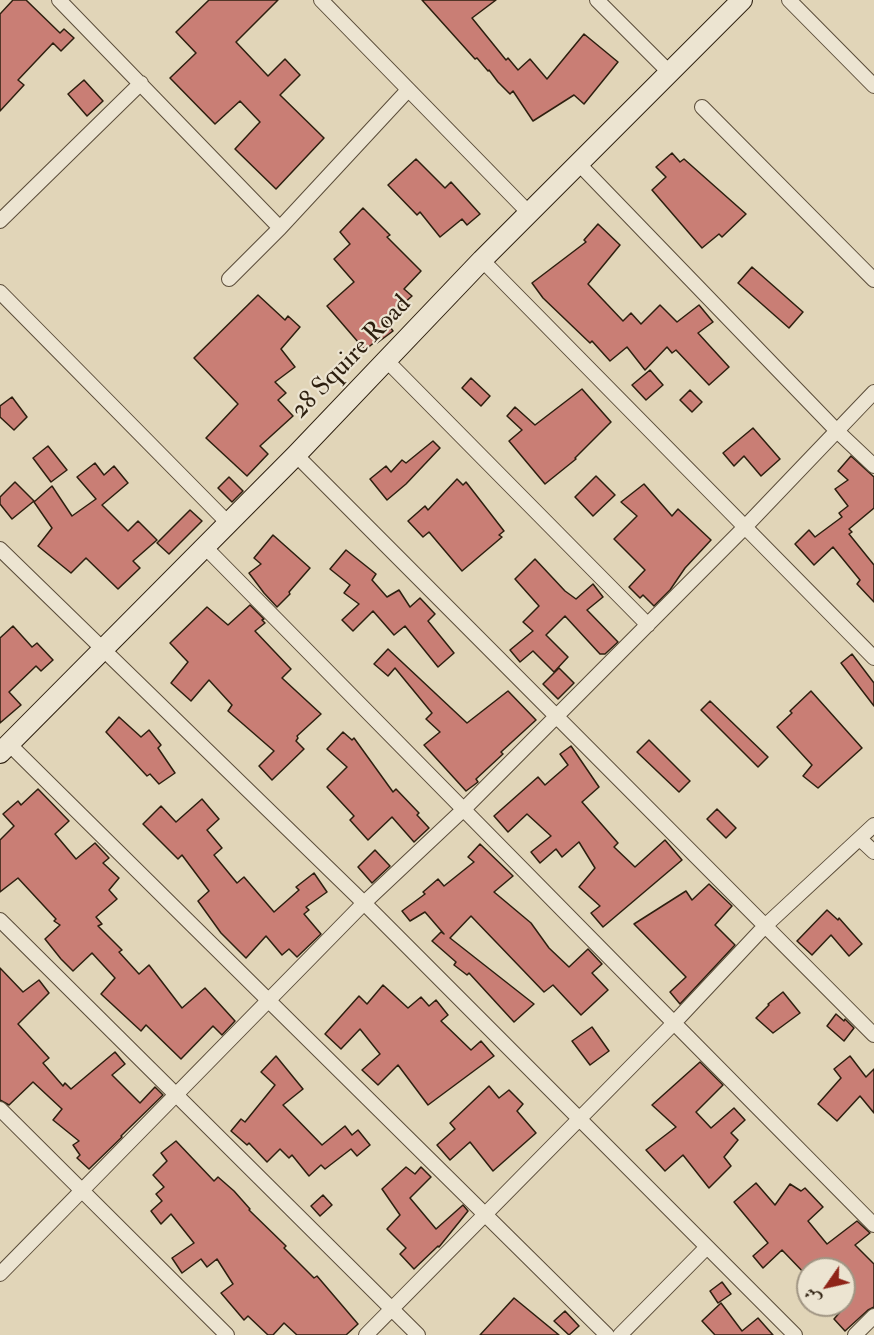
<!DOCTYPE html>
<meta charset="utf-8">
<style>
body{margin:0}
#map{position:relative;width:874px;height:1335px;overflow:hidden;background:#e1d5b8;font-family:"IM FELL Double Pica",Amiri,serif}
canvas{display:block}
.north{position:absolute;left:796px;top:1257px;width:60px;height:60px;box-sizing:border-box;background:#ece4d1;border:2px solid #a09583;border-radius:50%;rotate:236deg;font-size:16px;font-weight:700;line-height:24px;text-align:center;color:#2d1f0f}
.north::after{content:'';display:block;margin:auto;width:21px;height:27px;background:#8f2418;clip-path:polygon(50% 0,100% 100%,50% 72%,0 100%)}
</style>
<div id="map">
<canvas width="874" height="1335"></canvas>
<div class="north">ش</div>
</div>
<script>
const g = document.querySelector('canvas').getContext('2d');
g.lineJoin = 'round';
function paint(path, color) {
  g.fillStyle = color;
  g.fill(path, 'evenodd');
}
function trace(path, color, width, dash) {
  g.strokeStyle = color;
  g.lineWidth = width;
  g.lineCap = dash ? 'butt' : 'round';
  g.setLineDash(dash || []);
  g.stroke(path);
}
function drawText(font, color, halo, rows, align = 'center') {
  g.font = font + ' "IM FELL Double Pica",serif';
  g.lineWidth = 4.5;
  g.setLineDash([]);
  g.textBaseline = 'middle';
  g.strokeStyle = halo;
  g.fillStyle = color;
  for (const [text, x, y, turn = 0] of rows) {
    g.save();
    g.translate(x, y);
    g.rotate((+turn || 0) * Math.PI / 180);
    g.textAlign = isNaN(turn) ? turn : align;
    if (halo) g.strokeText(text, 0, 0);
    g.fillText(text, 0, 0);
    g.restore();
  }
}
const building = new Path2D(`
 M13 0H26L60 33 64 29 74 38 61 51 53 43 18 80 24 85 0 111V14Z
 M209 0H278L236 42 268 76 285 59 300 75 280 95 324 138 276 189 235 149 260 122 240 101 215 124 170 78 196 53 176 32Z
 M422 0H496L472 18 506 60 508 58 518 70 530 59 547 79 584 34 618 62 584 104 574 95 533 121 513 91 510 94 498 82 489 70 488 71 477 58 475 59Z
 M84 80 103 101 87 116 68 94Z
 M672 153 680 162 684 159 746 214 722 237 719 234 702 248 652 190 666 177 656 167Z
 M416 159 445 188 451 182 480 214 467 225 462 219 440 237 420 212 417 215 388 185Z
 M363 208 390 235 387 237 421 271 404 289 412 296 385 320 393 331 377 343 376 341 365 350 327 306 354 282 334 259 350 244 340 232Z
 M598 224 620 245 588 284 623 321 631 313 641 324 660 305 677 322 699 305 713 322 698 333 729 367 709 385 676 350 672 353 667 347 645 370 627 347 610 361 592 341 590 343 543 298 532 283 586 242 584 240Z
 M752 267 803 312 789 328 738 283Z
 M258 295 285 320 288 316 300 327 281 349 295 367 275 382 286 393 278 400 293 416 260 446 268 454 247 476 206 438 238 404 194 358Z
 M650 370 663 385 646 400 632 385Z
 M471 378 490 396 481 406 462 388Z
 M582 389 611 422 575 458 576 459 545 484 509 441 522 430 507 416 515 407 535 425Z
 M690 390 702 402 692 412 680 400Z
 M12 397 27 417 14 430 0 417V406Z
 M753 428 780 459 761 476 744 456 734 466 723 453Z
 M433 441 440 448 406 484 387 500 370 479 386 466 391 472 402 460 406 463Z
 M48 446 67 470 51 482 33 458Z
 M851 456 874 477V508L849 529 852 532 849 534 874 565V602L857 584 860 580 833 547 814 565 795 544 809 530 815 537 842 517 839 513 848 506 835 489 848 480 838 471Z
 M95 463 104 475 114 466 128 483 102 505 128 531 138 521 157 540 133 561 140 568 118 589 86 558 71 573 38 546 52 528 34 502 52 486 72 516 96 499 77 477Z
 M596 476 615 495 593 516 575 497Z
 M229 477 243 491 232 502 218 488Z
 M457 479 463 485 466 482 504 531 499 535 502 537 462 571 429 532 423 537 408 521 425 506 428 510Z
 M15 482 34 501 12 519 0 504V497Z
 M644 484 672 516 678 509 711 540 685 568 670 590 654 606 643 595 640 598 629 587 645 570 614 539 637 516 621 502Z
 M190 510 202 521 169 554 157 543Z
 M273 535 310 568 289 592 290 594 277 607 264 593 249 573 261 564 254 558Z
 M346 550 376 574 372 580 387 597 399 590 410 607 420 598 435 614 428 621 454 653 438 667 405 626 394 635 373 611 353 631 342 620 359 604 344 593 350 585 330 569Z
 M535 559 565 591 576 599 593 584 603 597 587 610 618 642 605 654H600L565 616 546 635 568 657 554 672 533 651 520 662 510 650 533 631 523 622 539 606 515 579Z
 M250 605 264 619 262 620 265 623 255 631 291 669 282 678 321 714 297 736 298 738 296 741 304 749 272 780 259 766 274 751 228 711 232 705 209 680 191 701 171 683 188 662 170 643 207 607 228 625Z
 M13 626 32 647 37 643 53 660 41 671 36 666 9 692 21 705 0 723V638Z
 M388 649 467 723 508 691 536 720 501 752 503 754 476 779 478 782 466 791 424 745 440 732 426 719 432 713 395 668 388 676 374 664Z
 M852 654 874 683V706L841 663Z
 M559 668 574 683 558 699 543 684Z
 M811 691 862 748 818 788 803 776 812 765 777 727 792 713 790 711Z
 M710 701 768 757 758 767 701 710Z
 M119 717 141 737 149 730 161 745 158 748 175 773 159 784 150 774 147 776 106 732Z
 M343 732 352 740 354 738 393 792 396 789 419 813 417 815 429 828 414 842 392 817 368 840 350 820 354 816 327 787 347 767 327 749Z
 M649 740 690 781 679 792 637 752Z
 M571 746 599 787 582 802 618 843 614 847 635 867 665 840 682 860 603 927 591 913 600 906 579 887 595 868 579 842 562 857 556 849 540 863 531 852 551 836 527 814 508 832 494 816 538 777 545 785 568 765 560 754Z
 M38 789 69 821 55 834 76 859 95 843 109 858 103 863 119 878 109 890 117 899 96 917 102 924 98 926 122 950 119 952 139 974 149 965 182 1008 205 988 235 1021 222 1035 213 1026 181 1059 146 1025 141 1031 101 994 115 978 92 953 73 971 61 959 45 939 60 925 54 921 56 919 18 878 0 892V840L14 826 3 814 18 801 21 805Z
 M202 799 219 819 207 830 222 848 214 855 237 883 244 877 274 912 299 890 296 887 314 873 327 892 306 907 309 910 304 914 321 934 297 957 289 949 282 955 266 936 246 958 221 933 198 901 209 891 182 855 178 859 143 824 161 806 176 822Z
 M717 809 736 828 726 838 707 819Z
 M480 844 513 876 494 892 531 923 549 948 569 967 588 949 602 964 592 973 608 990 581 1015 553 985 544 992 471 916 450 938 534 1004 514 1022 469 973 467 975 454 965 456 962 432 941 441 932 444 934 425 912 410 921 402 911 425 894 423 892 438 879 444 886 474 862 468 857Z
 M375 850 390 866 372 883 358 867Z
 M709 884 732 906 715 925 735 945 680 1004 670 992 686 977 634 924 686 891 692 900Z
 M827 910 838 920 839 918 862 944 849 956 831 935 812 955 797 941Z
 M0 968 23 992 39 980 49 993 18 1024 49 1058 43 1063 63 1086 65 1083 71 1089 115 1052 125 1064 112 1075 140 1103 155 1087 163 1095 121 1136 122 1137 89 1169 77 1158 80 1155 73 1145 79 1141 53 1120 62 1109 33 1082 9 1105 0 1100Z
 M383 985 408 1008 421 997 429 1006 436 1000 448 1015 441 1021 471 1050 481 1041 494 1056 428 1105 398 1065 378 1085 362 1070 380 1054 360 1029 341 1049 325 1034 359 996 367 1004Z
 M783 992 800 1013 773 1033 756 1018 769 1005 768 1004Z
 M836 1014 844 1021 845 1019 854 1028 844 1041 827 1026Z
 M592 1027 609 1051 590 1065 572 1041Z
 M276 1056 303 1089 283 1105 322 1145 345 1126 352 1135 358 1130 370 1145 357 1156 351 1149 325 1169 321 1165 309 1176 292 1155 289 1158 280 1149 267 1162 249 1143 247 1145 231 1131 241 1119 245 1122 275 1085 261 1072Z
 M850 1056 866 1077 874 1069V1113L860 1096 837 1121 818 1104 841 1078 834 1069Z
 M700 1062 723 1085 696 1112 711 1128 734 1108 745 1120 731 1133 738 1140 724 1157 731 1166 709 1188 683 1155 665 1171 646 1150 676 1127 652 1105Z
 M489 1086 499 1098 509 1090 523 1104 517 1111 536 1133 493 1171 470 1142 450 1160 437 1145 455 1129 450 1123Z
 M176 1141 214 1181 218 1177 234 1191 250 1209 249 1210 286 1246 284 1248 314 1278 317 1276 358 1324 346 1335H297L284 1323 273 1335H268L248 1316 244 1320 221 1293 233 1284 217 1259 207 1267 201 1259 182 1273 172 1258 194 1243 171 1214 161 1224 151 1211 162 1201 156 1194 164 1187 153 1175 167 1161 161 1153Z
 M406 1167 415 1174 421 1167 431 1177 410 1198 436 1229 463 1205 468 1211 439 1247 438 1246 414 1269 400 1254 406 1248 387 1229 400 1215 382 1189Z
 M756 1183 775 1205 790 1184 801 1191 805 1188 823 1207 808 1221 827 1244 857 1221 870 1233 855 1245 874 1264V1307L868 1310 845 1331 834 1319 841 1311 836 1305H844V1269H808V1277L782 1250 763 1268 753 1256 768 1243 734 1202Z
 M323 1195 332 1205 320 1216 311 1206Z
 M722 1282 731 1294 718 1303 710 1291Z
 M514 1298 559 1335H480Z
 M721 1303 742 1331 758 1318 773 1335H715L702 1321Z
 M565 1311 579 1326 569 1335 554 1321Z`);
paint(building, '#c97e75');
trace(building, '#2d1f0f', 1.5);
const street = new Path2D(`
 M59 0 280 228
 M321 0 529 213
 M597 0 669 72
 M789 0 874 86
 M702 107 874 280
 M579 164 836 430 874 466
 M0 221 141 83
 M482 260 874 658
 M229 279 280 228 408 90
 M0 292 229 524
 M387 361 648 625
 M296 455 874 1035
 M205 547C429 773 650 1000 874 1225
 M0 549 364 903 795 1335
 M9 744 607 1335
 M860 839 874 852
 M0 920 418 1335
 M0 1109 227 1335
 M0 1274 364 903 464 809 744 528 874 392
 M366 1335 673 1024 765 926 874 825
 M620 1335 706 1248
 M855 1335 874 1316`);
const secondary = new Path2D(`
 M0 753 296 455 482 260 742 0`);
trace(street, '#5a4c39', 16);
trace(secondary, '#2d1f0f', 22);
trace(street, '#ece4d1', 14);
trace(secondary, '#ece4d1', 20);
drawText('26px', '#2d1f0f', '#ece4d1', [
 ["28 Squire Road",352,358,-46]
]);
</script>
